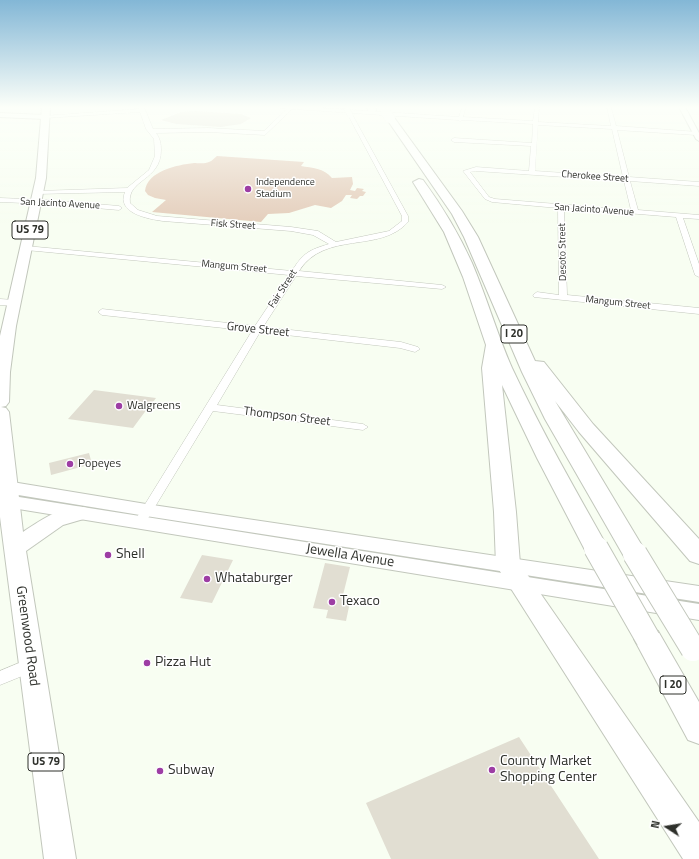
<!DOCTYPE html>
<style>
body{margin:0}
#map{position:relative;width:699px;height:859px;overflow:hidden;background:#f8fef2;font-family:"Titillium Web",sans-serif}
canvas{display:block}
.north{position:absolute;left:647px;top:807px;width:40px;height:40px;-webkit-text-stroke:3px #fff;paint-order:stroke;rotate:282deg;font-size:11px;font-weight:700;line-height:16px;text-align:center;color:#2e302b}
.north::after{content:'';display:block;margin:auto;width:14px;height:18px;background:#2e302b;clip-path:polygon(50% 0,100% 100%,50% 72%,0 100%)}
</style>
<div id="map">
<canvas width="699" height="859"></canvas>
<div class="north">N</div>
</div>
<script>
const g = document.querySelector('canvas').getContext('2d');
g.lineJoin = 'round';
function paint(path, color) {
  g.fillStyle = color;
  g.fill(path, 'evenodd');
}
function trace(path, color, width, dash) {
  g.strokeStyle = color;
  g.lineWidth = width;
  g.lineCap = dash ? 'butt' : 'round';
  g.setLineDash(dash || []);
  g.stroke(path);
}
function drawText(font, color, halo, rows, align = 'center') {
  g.font = font + ' "Titillium Web",sans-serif';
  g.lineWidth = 3;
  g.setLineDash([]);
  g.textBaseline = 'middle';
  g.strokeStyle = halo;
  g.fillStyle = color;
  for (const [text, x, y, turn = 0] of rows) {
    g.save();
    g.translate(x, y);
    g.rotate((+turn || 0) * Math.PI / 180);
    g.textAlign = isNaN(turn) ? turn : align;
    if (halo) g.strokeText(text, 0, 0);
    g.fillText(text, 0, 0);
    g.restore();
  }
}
paint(new Path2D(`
 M217 156 304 162 301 166C312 168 324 168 332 178L352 177 353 184 350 190 355 191 357 188 364 189 362 191 366 192 363 196H360L357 199 350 198 352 195H346L342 201 331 208 315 205 289 213 268 214 261 222 152 212 166 200 155 198 148 195 145 191C147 171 177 165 194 163 198 163 205 164 209 162 212 161 214 158 217 156Z`), '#e3ccb9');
paint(new Path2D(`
 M196 111 241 114 251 118 241 124 221 127 176 124 161 120 181 112Z
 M94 390 156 398 153 402 161 403 155 410 147 409 133 428 68 419Z
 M89 453 92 464 51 475 49 463Z
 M202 555 233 560 212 603 180 598Z
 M325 563 350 567 343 595 351 597 346 621 326 618 328 610 313 608Z
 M519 737 599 859H391L366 803Z`), '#e1ded2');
const minor = new Path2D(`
 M139 107H144L153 129 208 128 264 131 287 109 277 107H308L459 117 462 107H466L463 117 533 121 535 107H539L538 122 611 126 607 107H611L616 126 698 132V134L696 135 617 130 629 177 699 182V186L630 181 638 210 699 215V219L683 218 699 264V277L695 275 676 217 564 208 567 295 699 308V314L534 297 533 295 537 292 559 295 558 208 492 202 485 199 463 171 476 167 529 171 531 146 454 142 451 140 454 138 532 143 533 124 463 120 460 121 458 120 292 109 265 135 208 132 156 133C160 138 161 144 161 150 161 181 127 179 130 203L138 210 157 216 291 227 318 231 336 242 389 231 402 221V216L348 115 352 114 408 216V222C380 254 325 230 299 271L442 285 446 287 442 289 296 276 263 327 401 342 418 347 420 349 415 352 400 348 260 332 217 405 363 424 368 427 363 430 213 411 147 520 143 521 139 520 137 517 139 514 252 331 102 315 98 312 102 309 255 326 289 275 26 250 22 248 26 246 292 271C303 253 309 250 329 244L313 235 291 231 163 221C148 219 116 213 125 192L36 194V192L38 191 127 188 149 170 155 156 154 139 146 129 140 112 45 118 43 116 139 109ZM538 125 612 129 623 177 535 171ZM476 171 624 181 631 210 495 199 489 197 470 172Z
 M0 198 49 200 119 206 122 208 119 210 49 204 0 202Z
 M0 299 14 300 18 303 14 306 0 305Z
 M31 658 37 660 39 665 37 670 0 685V671Z`);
const tertiary = new Path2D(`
 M679 107H685L699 133V141L696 139Z
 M0 113 45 115 48 117 45 119 0 117Z`);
const secondary = new Path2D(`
 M0 480 146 504 699 586V602L146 516 0 492Z
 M0 494 699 604V620L0 506Z`);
const primary = new Path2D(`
 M42 107H50L46 178 16 326 10 372 9 402 6 406 1 407 6 408 9 412 23 532C40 521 66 502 87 508L90 513 87 518 63 525 26 551 76 859H44L0 517V336L36 178Z`);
const motorway = new Path2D(`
 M366 107H375L376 110 375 112H369Z
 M390 115 393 116 462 211 478 237 535 361 544 362 593 424 699 539V564L690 561 579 432 555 401 647 554 644 560 635 563 626 560 545 419 522 372 464 237 452 214 386 118Z
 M419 179 423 180C442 206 459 234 472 263 487 298 497 334 512 368 541 430 575 489 608 548L605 554 596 557 587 554 537 458 502 385 516 512 520 564 699 822V859H683L496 565 494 512 482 368 486 345 463 277 444 232 413 182Z
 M648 628 658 631 699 702V744L688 740 634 639 638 631Z`);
trace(minor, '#c2c7bc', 1);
trace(tertiary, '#c2c7bc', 2);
trace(secondary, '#c2c7bc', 2);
trace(primary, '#c2c7bc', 2);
trace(motorway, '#c2c7bc', 2);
paint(minor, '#fff');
paint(tertiary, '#fff');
paint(secondary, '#fff');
paint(primary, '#fff');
paint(motorway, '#fff');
const minorBridge = new Path2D(`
 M347 109 350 115`);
const motorwayBridgeFar1 = new Path2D(`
 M386 113 390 118`);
const motorwayBridge = new Path2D(`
 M596 548 648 639
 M635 554 693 649`);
trace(minorBridge, '#c2c7bc', 6, []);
trace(motorwayBridgeFar1, '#c2c7bc', 10, []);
trace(motorwayBridge, '#c2c7bc', 26, []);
trace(minorBridge, '#fff', 5.5);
trace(motorwayBridgeFar1, '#fff', 10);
trace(motorwayBridge, '#fff', 24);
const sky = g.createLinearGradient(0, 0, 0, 228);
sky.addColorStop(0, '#83b7d6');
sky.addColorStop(0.47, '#fcfff9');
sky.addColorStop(1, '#fcfff900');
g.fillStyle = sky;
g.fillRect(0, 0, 699, 228);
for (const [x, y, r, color] of [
 [248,189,4,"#9d3da4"],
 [119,406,4,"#9d3da4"],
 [70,464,4,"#9d3da4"],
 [108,555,4,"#9d3da4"],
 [207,579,4,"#9d3da4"],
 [332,602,4,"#9d3da4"],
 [147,663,4,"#9d3da4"],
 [492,770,4,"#9d3da4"],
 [160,771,4,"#9d3da4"]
]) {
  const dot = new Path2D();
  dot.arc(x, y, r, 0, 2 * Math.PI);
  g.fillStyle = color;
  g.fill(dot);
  trace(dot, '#fff', 1.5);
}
drawText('10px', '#2e302b', '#fff', [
 ["Cherokee Street",595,177,4],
 ["San Jacinto Avenue",60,204,3],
 ["San Jacinto Avenue",594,210,4],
 ["Fisk Street",233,225,4],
 ["Desoto Street",563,252,-91],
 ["Mangum Street",234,267,5],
 ["Fair Street",283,289,-57],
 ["Mangum Street",618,303,6]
]);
drawText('10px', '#2e302b', '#fff', [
 ["Independence",256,183],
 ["Stadium",256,195]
], 'left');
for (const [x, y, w] of [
 [30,230,36],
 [514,334,26],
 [673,685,26],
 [46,762,36]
]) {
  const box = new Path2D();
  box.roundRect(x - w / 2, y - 9, w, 18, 3);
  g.fillStyle = '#fff';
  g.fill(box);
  trace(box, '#2e302b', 1);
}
drawText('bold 11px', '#2e302b', null, [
 ["US 79",30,230],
 ["I 20",514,334],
 ["I 20",673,685],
 ["US 79",46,762]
]);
drawText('12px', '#2e302b', '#fff', [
 ["Grove Street",258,330,6],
 ["Thompson Street",287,417,7]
]);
drawText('12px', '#2e302b', '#fff', [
 ["Walgreens",127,406],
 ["Popeyes",78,464]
], 'left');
drawText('14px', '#2e302b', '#fff', [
 ["Shell",116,555],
 ["Whataburger",215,579],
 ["Texaco",340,602],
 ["Pizza Hut",155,663],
 ["Country Market",500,762],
 ["Shopping Center",500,778],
 ["Subway",168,771]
], 'left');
drawText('14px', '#2e302b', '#fff', [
 ["Jewella Avenue",350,556,9],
 ["Greenwood Road",27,636,82]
]);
</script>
